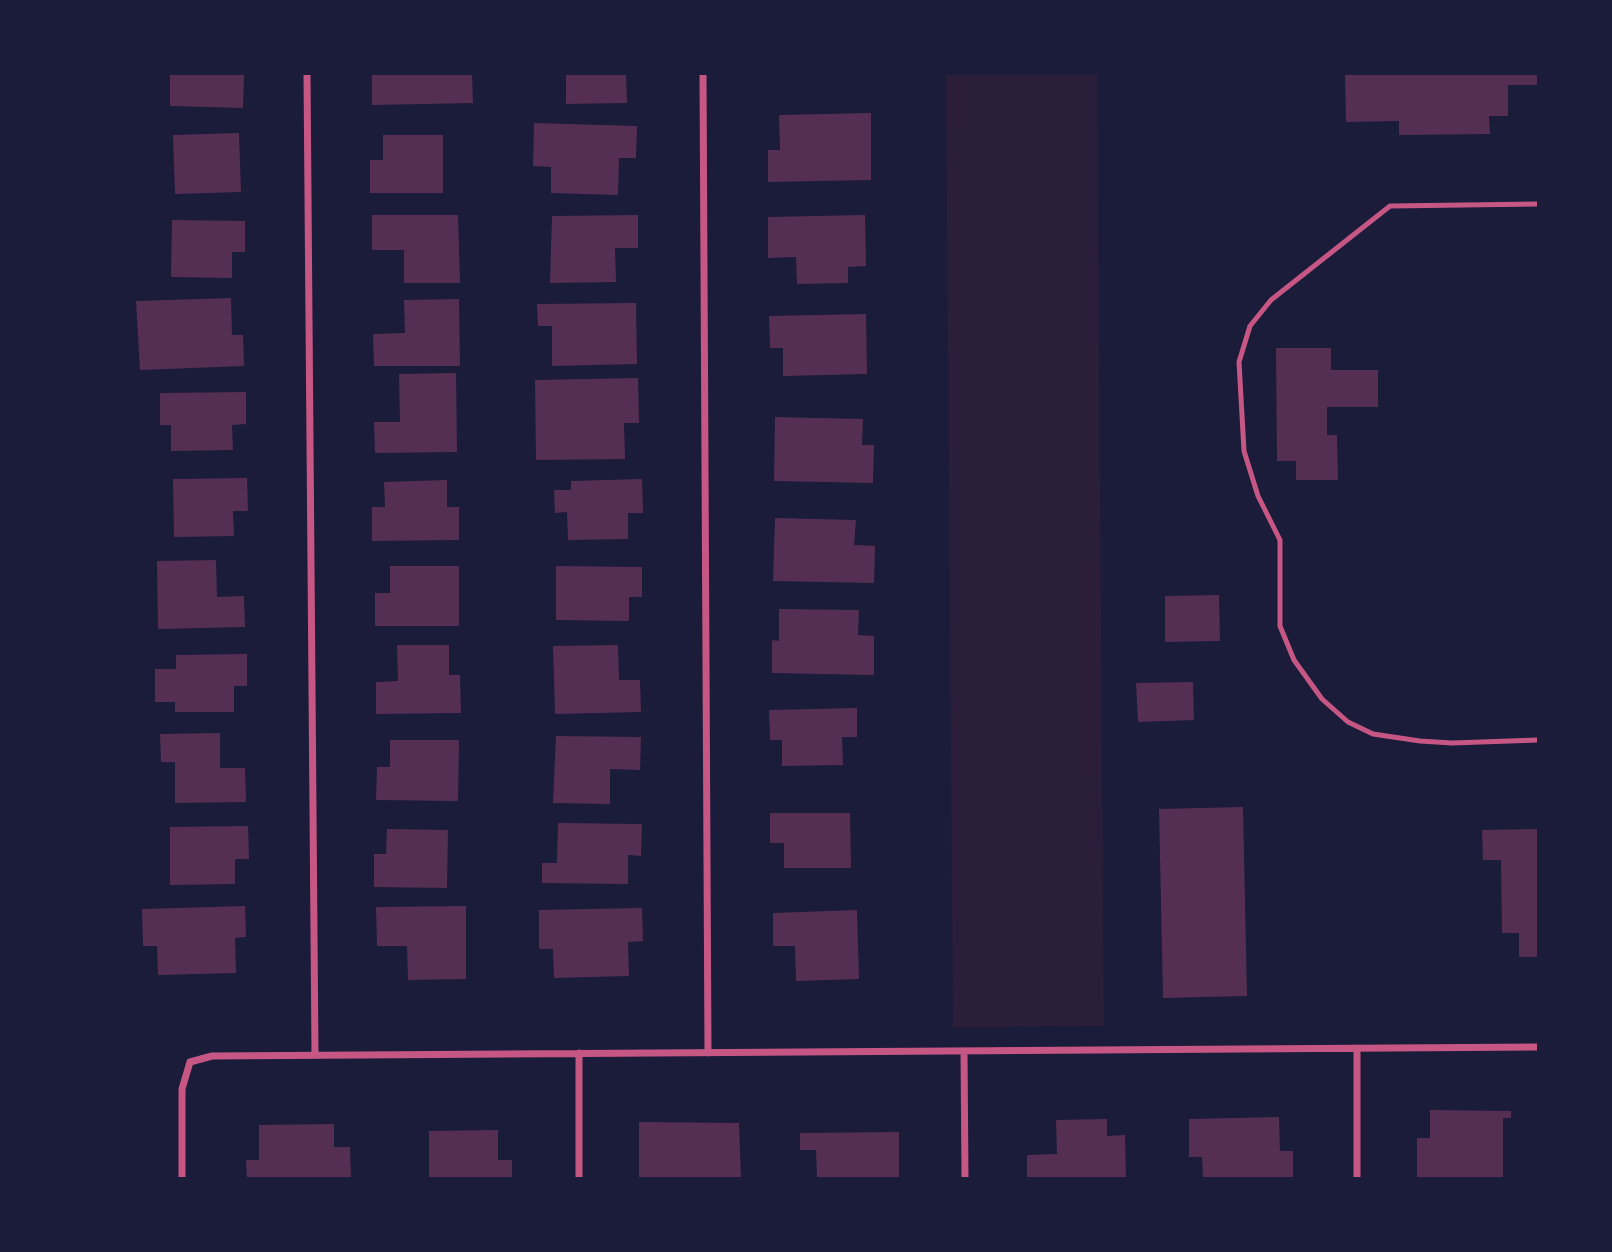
<!DOCTYPE html>
<style>
body{margin:0}
#map{position:relative;width:1612px;height:1252px;overflow:hidden;background:#1b1b3a;font-family:Rubik,sans-serif}
canvas{display:block}
.frame{position:absolute;inset:0;border:75px solid #1b1b3a;pointer-events:none}
</style>
<div id="map">
<canvas width="1612" height="1252"></canvas>
<div class="frame"></div>
</div>
<script>
const g = document.querySelector('canvas').getContext('2d');
g.lineJoin = 'round';
function paint(path, color) {
  g.fillStyle = color;
  g.fill(path, 'evenodd');
}
function trace(path, color, width, dash) {
  g.strokeStyle = color;
  g.lineWidth = width;
  g.lineCap = dash ? 'butt' : 'round';
  g.setLineDash(dash || []);
  g.stroke(path);
}
paint(new Path2D(`
 M946 74H1097L1104 1026 953 1027Z`), '#2a1e3b');
paint(new Path2D(`
 M170 74H244L243 108 170 106Z
 M372 74H472L473 103 372 105Z
 M566 74H626L627 103 566 104Z
 M1345 74H1538V85H1508V116H1489L1490 134 1399 135V121L1346 122Z
 M871 113V180L768 182V150H780L779 115Z
 M534 123 637 126 636 158H619L618 195 551 193V167L533 166Z
 M239 133 241 192 175 194 173 135Z
 M383 135H443V193H370V160H383Z
 M372 215H458L460 283H404V250H372Z
 M638 215V248H615L616 282 550 283 552 216Z
 M865 215 866 266 848 267V283L797 284 796 257 768 258V217Z
 M172 220 245 221V252H232V278L171 277Z
 M231 298 232 335H243L244 366 140 370 136 301Z
 M459 299 460 366H374L373 334 405 333 404 300Z
 M636 303 637 364 552 366V326H538L537 304Z
 M866 314 867 374 783 376V348H770L769 316Z
 M1276 348H1331V370H1378V407H1327V435H1337L1338 480H1296V461H1277Z
 M456 373 457 452 375 453 374 422H400L399 374Z
 M638 378 639 423H624L625 459 536 460 535 380Z
 M246 392V424L232 425 233 450 171 451V425H160V393Z
 M775 417 863 419 862 445H874L873 483 774 481Z
 M247 478 248 511H233L234 536 174 537 173 479Z
 M642 479 643 513H628V539L568 540 567 512 555 513 554 490H571V481Z
 M447 480V507H459V540L372 541V507H385L384 482Z
 M775 518 856 520 854 545 875 546 874 583 773 581Z
 M216 560 217 597 244 596 245 627 158 629 157 561Z
 M390 566H459V626H375V593H390Z
 M556 566 642 567V597H629V621L556 620Z
 M1219 595 1220 641 1165 642V596Z
 M779 609 859 610 858 635 874 636V675L772 673V640L779 641Z
 M397 645H449V675H460L461 713 376 714V682L398 681Z
 M618 645 619 680H640L641 712 555 714 553 646Z
 M247 654V686H234V712H175V702H155V669H176V655Z
 M1193 682 1194 720 1138 722 1136 683Z
 M857 708V737H842L843 765 782 766V740H770L769 710Z
 M220 733V768H245L246 802 175 803V762H161L160 734Z
 M556 736 641 737 640 770 610 769V804L553 803Z
 M390 740H459L458 801 376 800 377 767H390Z
 M1243 807 1247 996 1163 998 1159 809Z
 M770 813H850L851 868H784V843H770Z
 M558 823 642 824 641 856 628 855V884L542 883V863H557Z
 M248 826 249 859H235V884L170 885V827Z
 M387 829 448 830 447 888 374 887V854H386Z
 M1538 829V957H1519V933H1502L1501 860H1483L1482 830Z
 M245 906 246 937 235 938 236 973 158 975 157 946H143L142 909Z
 M466 906V979L408 980 407 946H377L376 907Z
 M642 908 643 941 628 942 629 976 554 978 553 949H539V910Z
 M857 910 859 979 796 981 795 946H773V913Z
 M1430 1110 1511 1111V1118H1503V1178H1417V1138H1430Z
 M1279 1117 1280 1151H1293V1178H1203L1202 1157H1189V1119Z
 M1107 1119V1136L1125 1135 1126 1178H1027V1155L1057 1154 1056 1120Z
 M639 1122 739 1123 741 1178H639Z
 M334 1124V1147H350L351 1178H247L246 1160H259V1125Z
 M498 1130V1160H512V1178H429V1131Z
 M899 1132V1178H817L816 1150H800V1133Z`), '#542f53');
trace(new Path2D(`
 M1538 204 1390 206 1271 300 1250 326 1239 362 1244 451 1258 496 1280 540V626L1294 660 1322 699 1348 722 1373 734 1420 741 1452 743 1538 740`), '#c65784', 5);
trace(new Path2D(`
 M307 74 315 1055
 M703 74 708 1053
 M1357 1048V1178
 M964 1051 965 1178
 M579 1053V1178
 M182 1178V1089L190 1062 212 1056 1538 1047`), '#c65784', 7);
</script>
